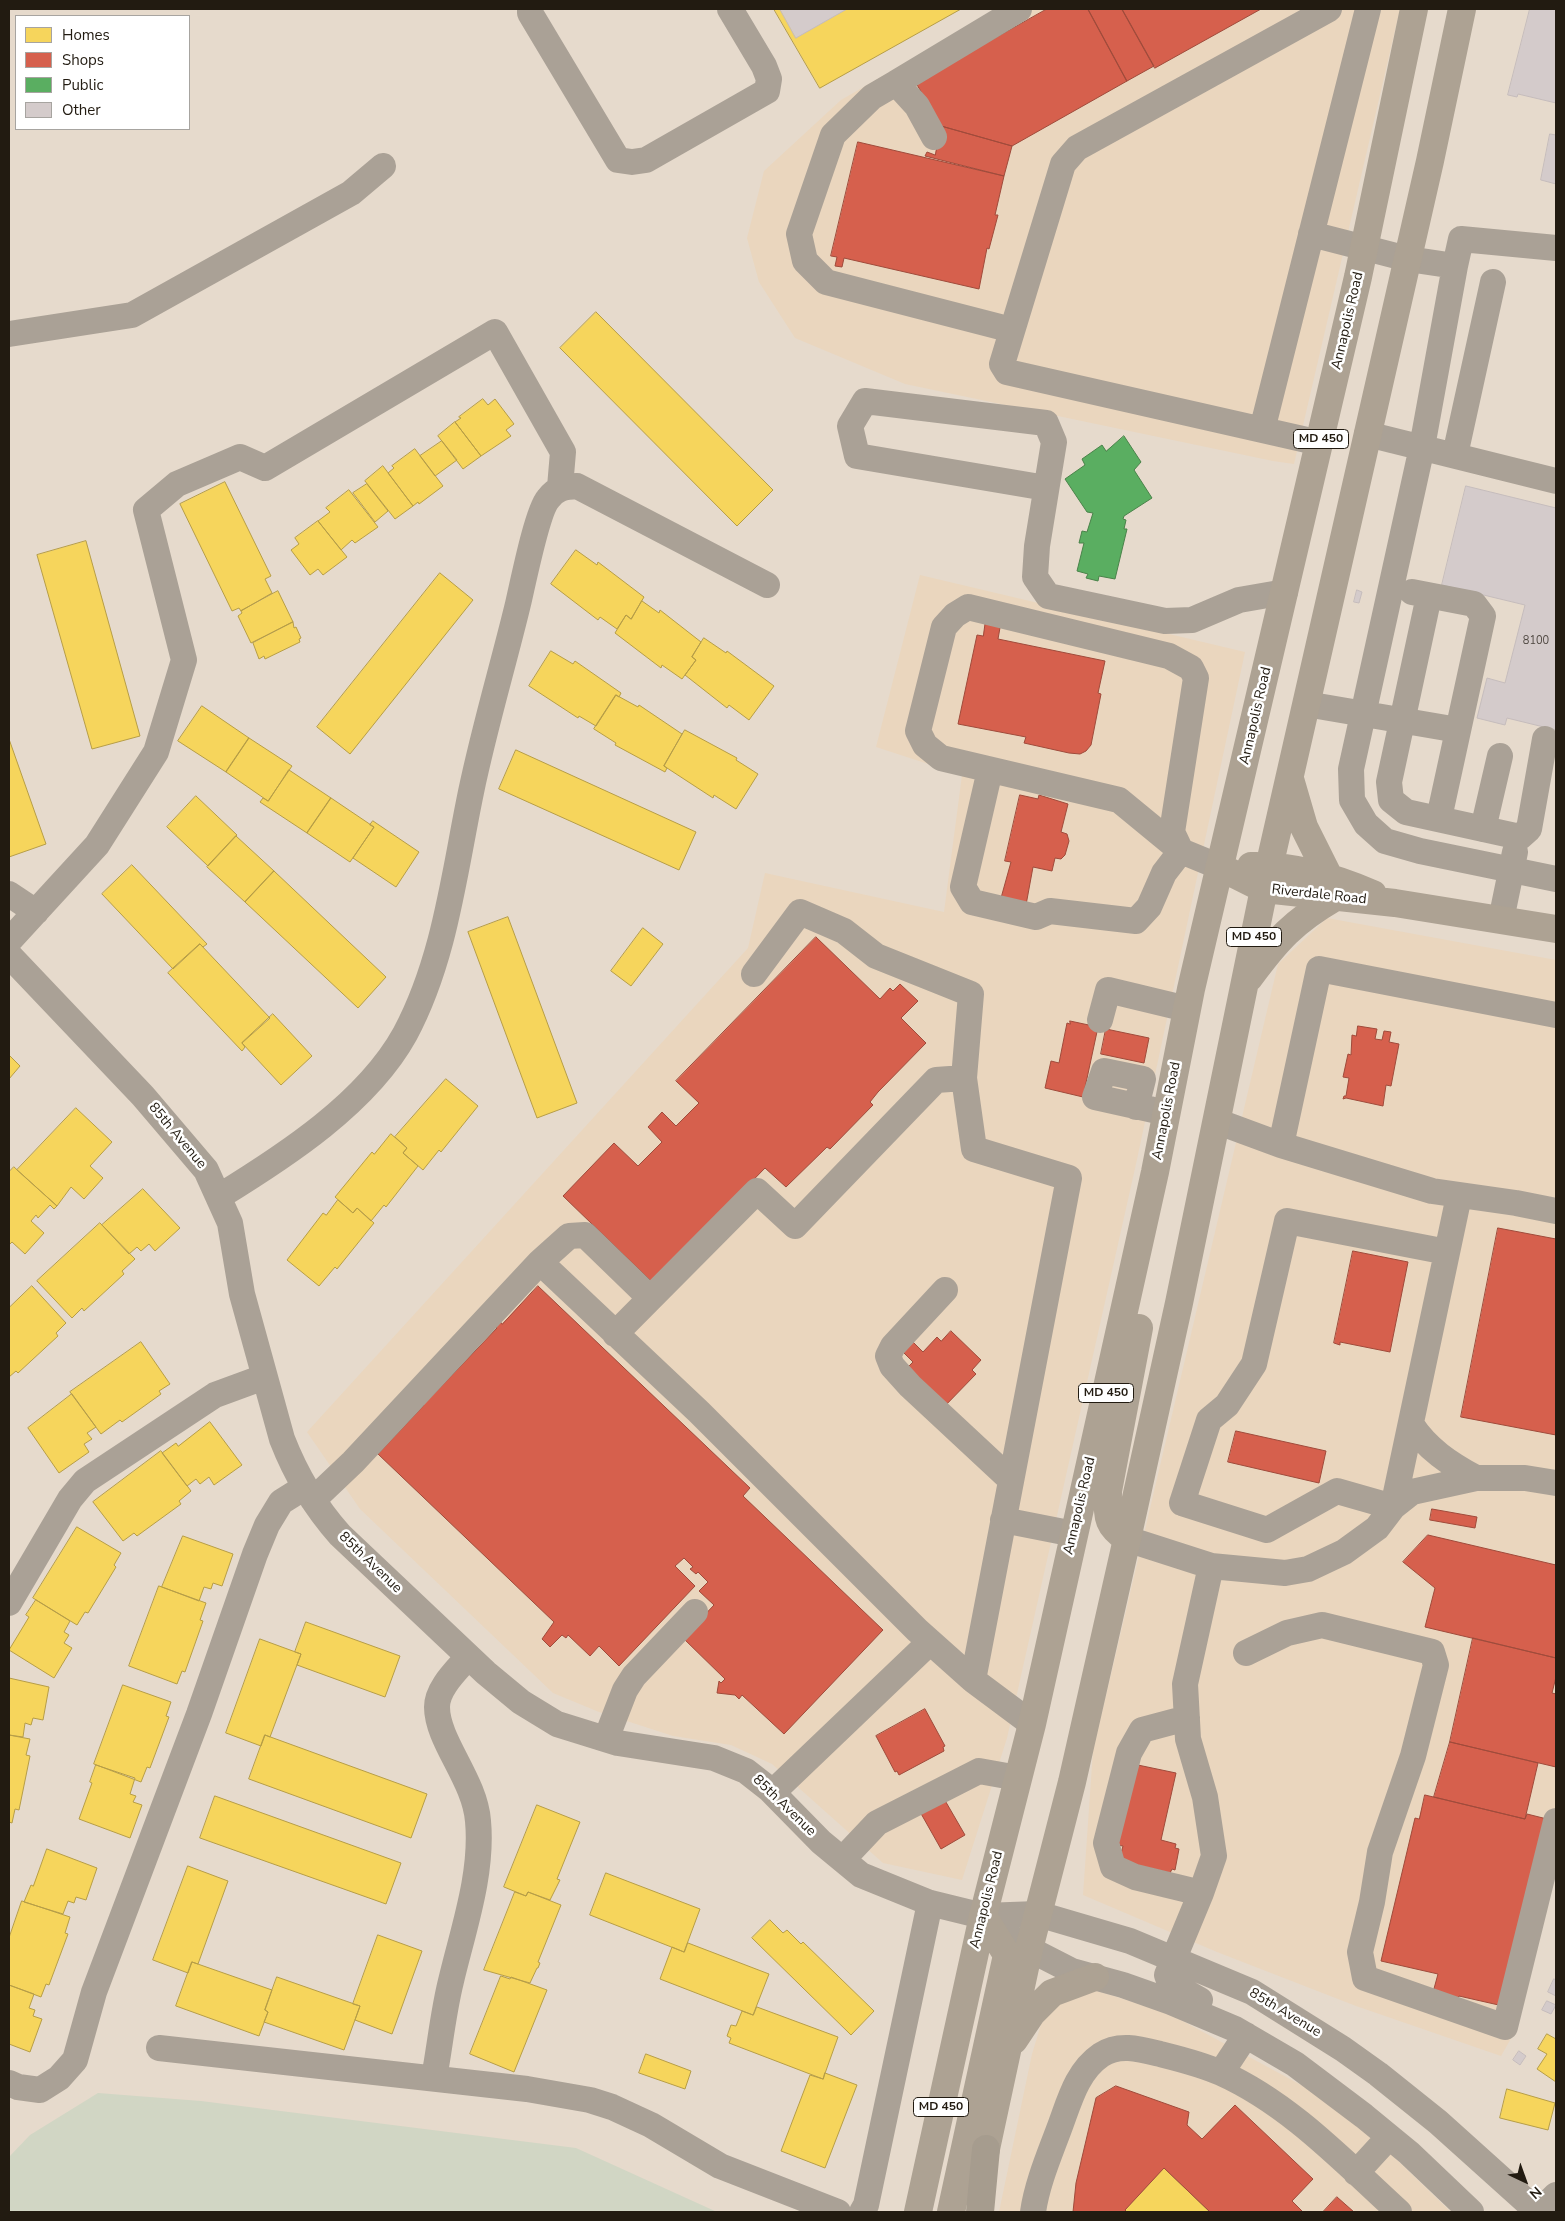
<!DOCTYPE html>
<style>
body{margin:0}
#map{position:relative;width:1565px;height:2221px;overflow:hidden;background:#e6dacc;font-family:"Nunito Sans",sans-serif}
canvas{display:block}
.frame{position:absolute;inset:0;border:10px solid #221b11;pointer-events:none}
.legend{position:absolute;left:15px;top:15px;width:175px;height:115px;box-sizing:border-box;background:#fff;border:1px solid #a7a4a0;margin:0;padding:6px 9px;list-style:none;font-size:15px;color:#221b11}
.legend li{display:flex;align-items:center;gap:10px;height:25px}
.legend b{width:25px;border:1px solid #a7a4a0}
.north{position:absolute;left:1500px;top:2156px;width:50px;height:50px;-webkit-text-stroke:4px #fff;paint-order:stroke;rotate:138deg;font-size:14px;font-weight:700;line-height:20px;text-align:center;color:#221b11}
.north::after{content:'';display:block;margin:auto;width:18px;height:22px;background:#221b11;clip-path:polygon(50% 0,100% 100%,50% 72%,0 100%)}
</style>
<div id="map">
<canvas width="1565" height="2221"></canvas>
<div class="frame"></div>
<ul class="legend">
<li><b style="height:14px;background:#f6d55c"></b>Homes</li>
<li><b style="height:14px;background:#d6604d"></b>Shops</li>
<li><b style="height:14px;background:#5aae61"></b>Public</li>
<li><b style="height:14px;background:#d4cbcb"></b>Other</li>
</ul>
<div class="north">N</div>
</div>
<script>
const g = document.querySelector('canvas').getContext('2d');
g.lineJoin = 'round';
function paint(path, color) {
  g.fillStyle = color;
  g.fill(path, 'evenodd');
}
function trace(path, color, width, dash) {
  g.strokeStyle = color;
  g.lineWidth = width;
  g.lineCap = dash ? 'butt' : 'round';
  g.setLineDash(dash || []);
  g.stroke(path);
}
function drawText(font, color, halo, rows, align = 'center') {
  g.font = font + ' "Nunito Sans",sans-serif';
  g.lineWidth = 5;
  g.setLineDash([]);
  g.textBaseline = 'middle';
  g.strokeStyle = halo;
  g.fillStyle = color;
  for (const [text, x, y, turn = 0] of rows) {
    g.save();
    g.translate(x, y);
    g.rotate((+turn || 0) * Math.PI / 180);
    g.textAlign = isNaN(turn) ? turn : align;
    if (halo) g.strokeText(text, 0, 0);
    g.fillText(text, 0, 0);
    g.restore();
  }
}
paint(new Path2D(`
 M999 9H1400L1294 464 1273 461 905 384 795 338 759 282 747 238 764 171 841 100Z
 M920 575 1245 652 1136 1164 1007 1738 962 1880 883 1863 772 1764 731 1745 673 1736 599 1712 553 1693 360 1509 307 1432 748 948 765 873 944 912 962 775 876 747Z
 M1327 918 1556 960V1851L1517 2028 1501 2056 1356 2006 1217 1952 1083 1895 1093 1751 1278 964Z
 M1081 1986 1166 2012 1314 2092 1366 2130 1451 2212H999L1032 2054 1046 2008Z`), '#ead6be');
paint(new Path2D(`
 M98 2093 201 2101 576 2148 717 2212H9V2157L30 2135Z`), '#d1d6c4');
const homes = new Path2D(`
 M774 9H961L820 88Z
 M596 312 773 490 737 526 560 348Z
 M483 399 488 405 495 399 514 424 506 430 511 436 481 456 455 422 461 418 459 417Z
 M455 422 481 456 463 469 438 436Z
 M442 441 457 460 435 476 420 456Z
 M415 449 443 486 419 504 418 502 413 506 388 473 394 468 392 466Z
 M383 466 413 506 395 519 365 481Z
 M225 482 271 576 265 579 272 593 241 611 239 608 232 611 180 504Z
 M367 484 388 511 375 522 353 493Z
 M349 490 378 527 355 543 352 540 341 550 318 521 330 512 326 508Z
 M318 521 347 557 323 575 318 569 310 575 291 550 299 544 295 538Z
 M86 541 140 736 92 749 37 555Z
 M576 550 597 565 598 562 644 597 631 619 626 615 617 629 600 617 598 620 551 584Z
 M440 573 473 600 350 754 317 727Z
 M278 591 293 622 251 643 238 616 242 613 241 611Z
 M642 601 659 613 660 610 701 642 692 657 696 660 682 679 662 665 661 668 615 633 626 615 631 619Z
 M293 622 294 628 296 627 301 638 299 639 300 642 265 659 264 656 259 659 253 643Z
 M704 638 726 653 727 651 774 686 749 720 729 705 727 708 685 675 696 660 692 657Z
 M551 651 573 664 575 661 621 693 619 697 616 695 596 726 579 716 578 718 529 686Z
 M616 695 638 707 639 705 682 734 664 766 667 768 665 772 615 745 616 743 594 729Z
 M202 706 249 738 226 772 178 741Z
 M685 730 737 758 736 760 758 774 736 809 714 795 713 798 664 766Z
 M249 738 292 766 268 801 226 772Z
 M9 739 46 844 9 857Z
 M516 750 696 832 679 870 499 789Z
 M289 770 331 798 307 833 260 802 263 798 268 801Z
 M196 796 237 835 208 866 167 827Z
 M331 798 374 827 350 862 307 833Z
 M373 821 419 852 396 887 353 858 374 827 370 825Z
 M236 836 274 871 245 902 207 867Z
 M132 865 207 944 203 947 200 944 173 969 102 894Z
 M274 871 386 977 358 1008 245 902Z
 M508 917 577 1103 537 1118 468 932Z
 M643 928 663 944 631 986 611 971Z
 M200 944 270 1018 242 1043 245 1047 242 1051 168 973Z
 M273 1014 312 1056 281 1085 242 1043Z
 M9 1055 20 1066 9 1079Z
 M446 1079 478 1106 441 1152 439 1150 423 1170 403 1153 407 1148 395 1137Z
 M76 1108 112 1142 90 1166 103 1178 84 1199 71 1187 57 1206 17 1170Z
 M391 1134 407 1148 403 1153 418 1166 386 1207 384 1205 371 1221 357 1208 353 1213 335 1197 372 1152 374 1154Z
 M14 1167 57 1206 54 1209 50 1205 38 1218 36 1215 31 1221 44 1233 25 1254 12 1242 9 1245V1172Z
 M143 1189 180 1228 155 1251 149 1244 141 1251 137 1247 129 1254 102 1225Z
 M338 1200 353 1213 357 1208 374 1223 337 1269 335 1267 319 1286 287 1260 323 1213 326 1215Z
 M100 1223 135 1259 122 1271 124 1274 84 1311 82 1308 72 1318 37 1281Z
 M32 1286 66 1323 56 1333 58 1336 18 1373 16 1371 9 1377V1308Z
 M141 1342 170 1384 159 1391 161 1394 122 1422 120 1420 101 1434 70 1392Z
 M72 1394 96 1427 87 1433 92 1439 84 1444 89 1452 59 1473 28 1428Z
 M210 1422 242 1465 214 1485 209 1477 200 1484 196 1479 187 1486 162 1453 176 1443 178 1446Z
 M161 1451 191 1491 179 1501 181 1504 137 1536 134 1533 123 1541 93 1502Z
 M77 1527 121 1553 114 1565 116 1567 88 1613 85 1612 77 1625 33 1598Z
 M183 1536 233 1554 222 1586 213 1583 211 1589 204 1587 199 1601 162 1587Z
 M159 1586 206 1603 200 1620 203 1621 185 1672 182 1671 177 1684 129 1666Z
 M36 1600 70 1621 64 1632 69 1635 64 1643 72 1648 54 1678 9 1650 29 1617 26 1615Z
 M306 1622 400 1656 385 1697 297 1665 301 1654 295 1652Z
 M260 1639 301 1654 270 1737 265 1735 261 1746 226 1733Z
 M9 1678 49 1687 43 1720 33 1718 31 1725 25 1723 23 1737 9 1735Z
 M123 1685 171 1702 166 1716 169 1717 150 1768 147 1767 141 1782 94 1764Z
 M9 1735 30 1739 26 1755 30 1756 19 1810 15 1809 12 1823 9 1822Z
 M265 1735 427 1794 411 1838 249 1779Z
 M96 1765 135 1778 130 1794 136 1796 133 1802 142 1805 130 1838 79 1819 92 1783 90 1782Z
 M215 1796 401 1863 386 1904 200 1838Z
 M537 1805 580 1822 557 1879 560 1880 550 1900 528 1892 526 1896 504 1887Z
 M47 1849 97 1868 86 1900 76 1897 74 1903 68 1901 63 1914 24 1902 31 1885 33 1886Z
 M188 1866 228 1881 198 1964 192 1962 188 1973 153 1960Z
 M606 1873 700 1909 684 1952 590 1915Z
 M515 1892 526 1896 528 1892 561 1905 538 1962 540 1963 538 1968H537L530 1983 484 1970Z
 M22 1901 70 1917 65 1933 68 1934 49 1985 46 1984 41 1997 9 1985V1938Z
 M770 1920 783 1933 787 1930 801 1944 803 1942 874 2011 851 2035 752 1938Z
 M378 1935 422 1951 392 2034 355 2020 360 2006 353 2004Z
 M688 1943 769 1974 753 2015 660 1979 672 1947 684 1952Z
 M192 1962 272 1990 265 2010 268 2012 259 2036 176 2006Z
 M501 1976 510 1979 511 1977 547 1990 514 2072 470 2054Z
 M277 1977 360 2006 344 2050 264 2022 268 2012 265 2010Z
 M9 1985 34 1994 29 2008 35 2010 33 2016 42 2019 30 2052 9 2044Z
 M757 2007 838 2037 823 2079 729 2043 731 2038 727 2036 731 2025 736 2026 742 2011 753 2015Z
 M1547 2034 1556 2039V2082L1537 2069 1547 2054 1538 2049Z
 M646 2054 691 2071 685 2089 639 2073Z
 M825 2073 857 2085 825 2168 781 2151 810 2075 823 2079Z
 M1507 2089 1555 2103 1548 2130 1500 2118Z
 M1164 2168 1210 2212H1127L1125 2210Z`);
paint(homes, '#f6d55c');
trace(homes, '#b69d46', 1);
const shops = new Path2D(`
 M1047 9H1088L1127 81 1012 146 941 126 916 83Z
 M1088 9H1122L1154 66 1127 81Z
 M1122 9H1261L1155 68Z
 M941 126 1012 146 1004 176 925 156 927 152 935 155Z
 M858 142 1004 176 995 215H998L989 249 987 248 979 289 844 258 842 267 835 266 837 257 831 256Z
 M986 619 1001 622 998 639 1105 661 1098 693 1101 694 1091 745 1086 751 1080 754 1069 753 1024 743 1026 737 958 724 977 635 983 636Z
 M1020 795 1038 799 1039 795 1068 804 1061 832 1067 834 1069 841 1065 855 1061 859 1055 858 1052 871 1033 867 1026 905 1001 898 1011 862 1005 861Z
 M816 937 880 999 890 988 893 991 900 984 918 1001 901 1018 926 1043 878 1092 870 1102 873 1105 830 1149 827 1147 786 1187 765 1168 653 1283 563 1196 614 1143 638 1166 662 1142 648 1127 662 1112 676 1126 699 1103 676 1081Z
 M1070 1021 1098 1027 1083 1097 1045 1088 1051 1061 1059 1063 1067 1023 1070 1024Z
 M1358 1026 1377 1029 1375 1039 1382 1040 1384 1031 1391 1032 1389 1042 1399 1044 1391 1086 1386 1085 1383 1106 1346 1098 1343 1099 1344 1096H1346L1349 1078 1343 1077 1348 1054 1351 1055 1352 1035 1356 1036Z
 M1106 1029 1149 1038 1144 1063 1101 1054Z
 M1498 1228 1556 1239V1435L1461 1417Z
 M1353 1251 1408 1262 1390 1352 1340 1342V1345L1334 1343Z
 M538 1286 750 1488 743 1496 883 1630 784 1734 742 1695 739 1699 735 1695 717 1693 719 1681 721 1683 725 1679 683 1638 714 1605 699 1591 708 1582 698 1572 696 1574 690 1569 693 1567 684 1558 675 1566 695 1586 619 1666 599 1646 590 1656 568 1635 566 1638 562 1635 550 1647 542 1639 554 1622 378 1454 424 1405 420 1401 431 1397 497 1328 494 1325 499 1320 502 1324Z
 M951 1331 981 1360 972 1370 976 1374 941 1410 903 1372 913 1362 901 1350 911 1340 923 1352 937 1337 941 1341Z
 M1236 1431 1326 1451 1319 1483 1228 1462Z
 M1432 1509 1477 1517 1475 1528 1430 1520Z
 M1428 1535 1556 1565V1658L1425 1627 1435 1588 1403 1562Z
 M1473 1638 1556 1658V1677L1552 1693 1556 1694V1767L1450 1742Z
 M925 1709 945 1746 943 1747 944 1751 899 1775 897 1771 895 1772 876 1736Z
 M1450 1742 1538 1763 1525 1819 1434 1797Z
 M1133 1764 1176 1773 1161 1840 1176 1844 1175 1848 1179 1849 1175 1870 1172 1869 1170 1873 1119 1861 1123 1846 1116 1845Z
 M1425 1795 1525 1819 1527 1814 1547 1819 1503 2006 1459 1996 1457 2001 1432 1996 1438 1974 1381 1961 1415 1818 1419 1819Z
 M943 1797 965 1835 941 1849 919 1810Z
 M1116 2086 1189 2112 1187 2125 1202 2139 1235 2105 1313 2179 1292 2201 1303 2212H1210L1164 2168 1125 2210 1127 2212H1073L1076 2183 1096 2098Z
 M1337 2197 1354 2212H1323Z`);
paint(shops, '#d6604d');
trace(shops, '#a04b3b', 1);
const public = new Path2D(`
 M1124 436 1141 462 1134 470 1152 498 1124 516 1123 519 1126 520 1124 529H1127L1115 579 1099 576 1098 581 1086 578 1088 574 1077 571 1084 543H1079L1082 531 1087 532 1093 513 1087 512 1065 479 1085 465 1082 459 1102 445 1106 451Z`);
paint(public, '#5aae61');
trace(public, '#498249', 1);
const building = new Path2D(`
 M780 9H847L796 38Z
 M1530 9H1556V103L1518 94 1517 97 1508 95Z
 M1550 134 1556 135V184L1541 180Z
 M1466 486 1556 508V730L1507 718 1505 725 1477 718 1487 678 1505 683 1525 605 1442 585Z
 M1357 590 1362 592 1359 603 1354 602Z
 M1554 1979 1556 1980V1996L1548 1992Z
 M1547 2001 1556 2005 1551 2014 1542 2010Z
 M1519 2051 1526 2056 1520 2065 1513 2060Z`);
paint(building, '#d4cbcb');
trace(building, '#c5bcbc', 1);
trace(new Path2D(`
 M530 9V13L618 160 632 162 646 160 767 91 769 79 764 66 730 9
 M896 83 1019 9
 M934 137 917 106 896 83 872 97 833 135 799 234 805 261 826 282 1012 330
 M1311 234 1408 259 1455 266 1461 239 1556 248
 M1455 266 1422 447 1351 769 1352 800 1366 824 1385 841 1420 851 1556 879
 M9 334 132 315 351 193 383 166
 M1262 430 1368 9
 M1367 434 1556 481
 M1320 443 1007 372 1002 364 1063 164 1077 148 1329 9
 M1455 455 1493 282
 M1046 488 857 456 850 426 865 401 1046 423 1054 442 1037 546 1035 577 1048 596 1165 621 1192 620 1239 600 1285 592
 M1412 592 1474 604 1483 616 1439 818
 M1429 596 1389 782 1391 800 1406 812 1520 837 1529 829 1545 739
 M1306 704 1458 730
 M990 770 963 887 972 902 1036 917 1050 911 1136 921 1149 907 1164 873 1181 851 1119 800 941 758 925 745 918 731 944 627 955 615 968 607 1169 656 1191 668 1196 678 1172 832 1181 851 1220 867
 M1483 829 1500 756
 M9 894 36 912
 M1501 920 1515 852
 M9 941 97 845 156 752 184 660 146 510 177 484 240 457 265 468 495 332 563 452 560 487
 M9 955 143 1096 206 1170 230 1223 242 1294 282 1439C296 1475 315 1507 340 1535L486 1673 521 1702 557 1724 618 1743 714 1758 746 1771 769 1789 821 1842 861 1875 930 1903 983 1916 1038 1914 1130 1941 1252 1992 1343 2049 1378 2074 1438 2122 1538 2212
 M754 974 800 912 844 931 876 956 971 994 964 1078 974 1149 1069 1178 973 1680
 M1100 1020 1108 990 1187 1009
 M1136 1107 1143 1079 1104 1071 1095 1097 1167 1113
 M1216 1121 1281 1145 1432 1191 1516 1203 1556 1211
 M1281 1145 1319 969 1556 1015
 M220 1196C285 1156 367 1103 405 1034 445 959 454 874 471 792 484 729 503 666 518 604 523 583 537 512 548 499 556 488 564 487 577 486L767 585
 M1447 1252 1287 1221 1254 1364 1227 1405 1209 1420 1182 1503 1267 1530 1337 1491 1393 1507 1459 1196
 M540 1262 569 1236 585 1235 650 1298
 M945 1290 893 1346 888 1356 892 1366 910 1386 1011 1480
 M615 1334 757 1191 795 1226 936 1080 964 1078
 M1411 1424C1427 1449 1450 1464 1476 1478
 M313 1500 353 1462 540 1262 699 1412 917 1630 973 1680 1032 1724
 M1003 1520 1074 1534
 M1127 1539 1211 1566 1285 1573 1308 1569 1344 1552 1377 1528 1393 1507 1412 1492 1476 1478H1525L1556 1483
 M9 1603 70 1499 85 1481 215 1395 264 1377
 M1246 1653 1287 1633 1322 1625 1432 1652 1436 1665 1413 1756 1380 1852 1372 1902 1360 1952 1365 1978 1505 2027 1556 1821
 M1187 1718 1142 1730 1129 1753 1106 1843 1113 1867 1135 1877 1201 1893
 M606 1739 625 1690 634 1676 695 1612
 M773 1792 930 1642
 M843 1859 877 1823 979 1771 1018 1778
 M983 1916 1029 1949 1072 1971 1123 1985 1171 2002 1235 2029 1295 2064 1364 2116 1409 2153 1471 2212
 M1200 2000 1170 1983 1167 1975 1201 1893 1214 1856 1205 1797 1188 1739 1185 1684 1211 1566
 M159 2048 527 2089 590 2100 612 2107 651 2125 720 2166 838 2212
 M1221 2073 1246 2035
 M434 2078C440 2046 443 2013 451 1981 463 1930 483 1874 478 1821 475 1780 437 1741 437 1707 437 1688 457 1670 468 1657
 M9 2083 18 2087 40 2090 59 2078 75 2060 94 1992 199 1714 255 1554 267 1525 281 1502 305 1487
 M1356 2173 1389 2137
 M862 2212 866 2205 930 1903
 M1033 2212C1037 2184 1049 2156 1059 2129 1069 2103 1076 2072 1101 2055 1119 2043 1140 2049 1160 2054 1180 2059 1201 2064 1221 2073 1290 2104 1344 2162 1399 2212
 M1539 2212 1556 2195`), '#aaa196', 26);
trace(new Path2D(`
 M1290 779 1304 827 1328 875
 M1251 866C1294 865 1334 877 1373 894
 M1220 867 1264 889 1395 903 1556 929
 M1249 978C1277 940 1293 922 1334 898
 M1127 1539C1105 1524 1108 1516 1108 1491L1139 1328
 M1014 2040 1032 2013 1052 1993 1095 1977
 M981 2172 1029 1949 1072 1782 1127 1539 1179 1303 1264 889 1430 161 1462 9
 M918 2212 983 1916 1032 1724 1155 1172 1191 989 1358 277 1414 9
 M951 2212 1007 1955 983 1916`), '#ada293', 28);
trace(new Path2D(`
 M980 2212 986 2149`), '#a69c8e', 28);
drawText('11px', '#4e4740', null, [
 ["8100",1536,641]
]);
for (const [x, y, w] of [
 [1321,439,55],
 [1254,937,55],
 [1106,1393,55],
 [941,2107,55]
]) {
  const box = new Path2D();
  box.roundRect(x - w / 2, y - 9.5, w, 19, 4);
  g.fillStyle = '#fff';
  g.fill(box);
  trace(box, '#221b11', 1);
}
drawText('bold 12px', '#221b11', null, [
 ["MD 450",1321,439],
 ["MD 450",1254,937],
 ["MD 450",1106,1393],
 ["MD 450",941,2107]
]);
drawText('14px', '#221b11', '#fff', [
 ["Annapolis Road",1348,321,-77],
 ["Annapolis Road",1256,716,-77],
 ["Riverdale Road",1319,895,6],
 ["Annapolis Road",1167,1111,-79],
 ["85th Avenue",177,1136,50],
 ["Annapolis Road",1080,1506,-77],
 ["85th Avenue",370,1563,44],
 ["85th Avenue",784,1806,44],
 ["Annapolis Road",987,1900,-76],
 ["85th Avenue",1285,2013,31]
]);
</script>
